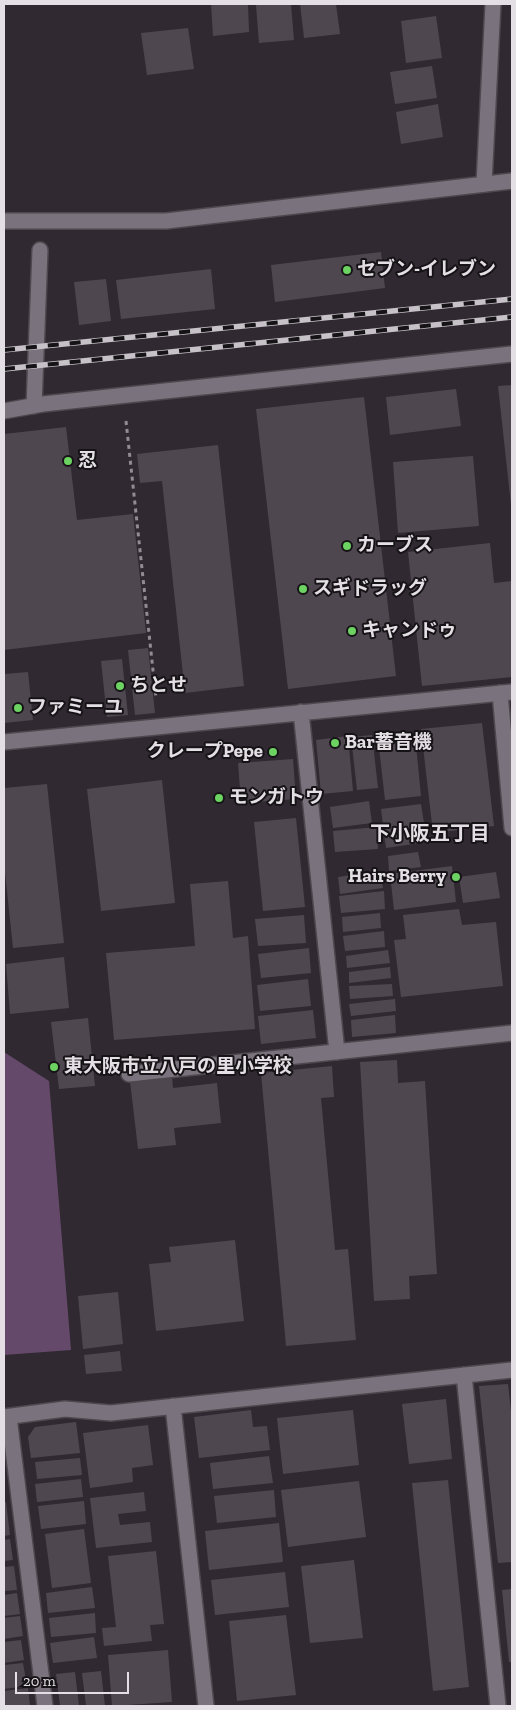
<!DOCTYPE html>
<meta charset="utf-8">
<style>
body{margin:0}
#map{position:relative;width:516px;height:1710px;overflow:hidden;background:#302931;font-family:"Zilla Slab",serif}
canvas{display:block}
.frame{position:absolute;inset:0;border:5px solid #e4dfe5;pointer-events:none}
.scale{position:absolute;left:15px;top:1672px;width:114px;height:22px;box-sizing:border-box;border:2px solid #e4dfe5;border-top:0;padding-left:6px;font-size:15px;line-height:18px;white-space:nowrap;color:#e4dfe5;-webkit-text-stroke:4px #161316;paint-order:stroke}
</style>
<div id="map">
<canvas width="516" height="1710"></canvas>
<div class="frame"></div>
<div class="scale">20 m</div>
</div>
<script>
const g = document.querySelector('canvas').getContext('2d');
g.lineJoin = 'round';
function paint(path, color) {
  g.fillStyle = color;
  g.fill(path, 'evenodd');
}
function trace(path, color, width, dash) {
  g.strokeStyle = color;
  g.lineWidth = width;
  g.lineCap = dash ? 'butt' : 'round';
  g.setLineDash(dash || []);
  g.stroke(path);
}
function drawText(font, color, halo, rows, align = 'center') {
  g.font = font + ' "Zilla Slab","Noto Sans JP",serif';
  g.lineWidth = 4;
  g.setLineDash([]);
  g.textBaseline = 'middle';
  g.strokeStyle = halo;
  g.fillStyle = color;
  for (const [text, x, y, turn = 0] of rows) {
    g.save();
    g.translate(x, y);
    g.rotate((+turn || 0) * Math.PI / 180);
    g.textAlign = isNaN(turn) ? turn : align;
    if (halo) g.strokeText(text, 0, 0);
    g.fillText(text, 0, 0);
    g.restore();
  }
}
paint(new Path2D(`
 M4 1052 49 1081 71 1350 4 1355Z`), '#65496a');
paint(new Path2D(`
 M211 4H248L249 32 213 36Z
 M270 4H291L294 40 259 43 256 5Z
 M300 4H336L340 34 304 38Z
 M436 16 442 58 406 63 401 21Z
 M188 28 194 69 147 75 141 33Z
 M432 66 437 98 395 104 390 72Z
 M438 104 443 137 401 144 396 112Z
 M381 252 385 288 275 302 271 265Z
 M211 269 215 309 121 319 116 280Z
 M106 279 111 321 79 325 74 282Z
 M512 385V505H511L498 386Z
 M456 389 461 426 390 435 386 397Z
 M364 397 396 676 288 689 256 409Z
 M66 427 77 520 133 514 146 633 4 650V434Z
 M218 445 244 686 185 693 162 481 140 483 137 454Z
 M473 456 479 526 398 533 393 462Z
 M490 543 494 583 512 581V677L422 686 408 552Z
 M148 648 155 713 135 715 128 650Z
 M122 659 128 715 107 717 101 661Z
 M28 672 33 720 4 723V674Z
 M482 723 494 826 433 833 421 729Z
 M372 735 378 788 357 790 351 737Z
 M415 735 421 796 385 800 378 739Z
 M348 736 353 791 321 794 316 740Z
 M293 759 296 799 241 803 238 763Z
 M162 780 175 903 101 911 87 789Z
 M47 784 64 943 13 948 4 863V788Z
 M369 801 372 823 333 828 330 807Z
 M421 804 427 842 386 848 381 809Z
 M296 818 305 907 263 911 254 822Z
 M377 827 378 849 335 852 333 831Z
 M418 852 421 867 389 871 388 856Z
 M452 866 456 902 394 910 390 874Z
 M380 871 383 888 340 894 338 877Z
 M496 872 500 898 463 903 459 877Z
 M228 881 233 938 248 936 255 1029 114 1040 106 953 195 946 190 884Z
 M384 891 385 909 341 913 339 896Z
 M459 909 462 925 496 922 503 986 401 997 394 940 406 939 403 915Z
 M380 913 381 928 343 932 342 917Z
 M304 915 306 943 258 946 255 919Z
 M384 931 385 947 345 951 343 936Z
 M309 948 311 973 261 978 258 954Z
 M388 950 390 963 347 968 346 956Z
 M64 957 69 1008 10 1014 6 964Z
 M390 967 391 978 349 983V972Z
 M308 979 311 1006 260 1011 257 985Z
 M392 984 393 996 350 999 349 986Z
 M395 999 396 1011 351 1016 349 1004Z
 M313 1010 316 1038 261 1044 258 1016Z
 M395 1015 396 1033 352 1037 351 1020Z
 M88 1018 95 1086 59 1089 51 1022Z
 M397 1060 398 1083 425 1081 437 1274 409 1276 410 1299 374 1301 360 1062Z
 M332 1066 334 1097 321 1098 335 1250 348 1249 356 1340 286 1346 261 1073Z
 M172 1076 173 1088 217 1083 221 1123 174 1128 176 1145 138 1149 130 1081Z
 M235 1240 244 1321 156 1331 149 1264 171 1262 169 1247Z
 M118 1292 123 1344 83 1349 78 1296Z
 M120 1351 122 1371 86 1374 84 1355Z
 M508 1384 512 1420V1562L498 1563 479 1386Z
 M446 1399 452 1459 409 1464 402 1404Z
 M251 1410 253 1427 267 1426 270 1450 199 1458 194 1417Z
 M353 1410 359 1465 283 1474 277 1418Z
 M76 1422 80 1453 31 1458 28 1437 35 1427Z
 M148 1425 153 1465 132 1468 133 1482 90 1488 83 1433Z
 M269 1456 273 1483 213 1489 210 1463Z
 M80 1458 82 1475 37 1479 35 1462Z
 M81 1479 83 1497 37 1502 35 1484Z
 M448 1480 469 1687 433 1691 412 1483Z
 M359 1481 366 1537 288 1547 281 1490Z
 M274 1490 276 1517 217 1523 214 1496Z
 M144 1492 146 1511 118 1514 120 1525 150 1522 152 1542 96 1548 90 1498Z
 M84 1501 86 1524 41 1529 38 1506Z
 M4 1502H6L10 1535 4 1536Z
 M279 1523 283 1562 209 1570 205 1531Z
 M84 1529 91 1583 52 1588 45 1534Z
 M10 1539 13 1560 4 1561V1540Z
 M156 1551 164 1624 150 1625 152 1641 104 1646 102 1628 116 1627 108 1556Z
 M354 1560 363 1638 310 1643 301 1566Z
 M14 1566 17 1590 4 1591V1567Z
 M285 1572 289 1607 215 1615 211 1580Z
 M92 1587 95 1608 48 1613 46 1593Z
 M512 1589V1662H509L502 1590Z
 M17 1593 20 1614 4 1616V1595Z
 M95 1613 96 1633 51 1637 49 1618Z
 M286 1615 296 1695 237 1701 229 1621Z
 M20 1616 23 1636 4 1639V1618Z
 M94 1637 97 1658 53 1663 50 1643Z
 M21 1640 24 1660 4 1663V1642Z
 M168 1650 172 1702 112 1706 108 1655Z
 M23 1663 27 1686 4 1689V1665Z
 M101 1671 105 1706H86L82 1673Z
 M75 1672 79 1706H60L56 1674Z
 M28 1688 30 1706H4V1691Z`), '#4f4750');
const service = new Path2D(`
 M484 184 493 4
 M500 693 512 828`);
const pedestrian = new Path2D(`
 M34 406 40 250
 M4 411 43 404 512 354`);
const minor = new Path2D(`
 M301 712 337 1052
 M4 742 512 692
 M129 1074 512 1033
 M464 1375 498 1706
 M173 1406 206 1706
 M4 1417 65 1409 111 1413 512 1370
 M9 1417 45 1706`);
const tertiary = new Path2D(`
 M4 221H166L512 181`);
trace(service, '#4d474e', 18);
trace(pedestrian, '#4d474e', 18);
trace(minor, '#4d474e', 18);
trace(tertiary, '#4d474e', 18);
trace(new Path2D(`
 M126 421 156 698`), '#918b92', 3, [4, 4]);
trace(service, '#7a727c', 15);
trace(pedestrian, '#7a727c', 15);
trace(minor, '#7a727c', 15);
trace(tertiary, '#7a727c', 15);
const rail = new Path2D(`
 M4 350 512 299
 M4 369 512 317`);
trace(rail, '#c7c2c8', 5.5);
trace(rail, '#161316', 4, [11]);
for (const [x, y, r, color] of [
 [347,270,5,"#6cd362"],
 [68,461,5,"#6cd362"],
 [347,546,5,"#6cd362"],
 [303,589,5,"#6cd362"],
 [352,631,5,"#6cd362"],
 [120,686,5,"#6cd362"],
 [18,708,5,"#6cd362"],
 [335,743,5,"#6cd362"],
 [273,752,5,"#6cd362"],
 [219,798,5,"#6cd362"],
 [456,877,5,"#6cd362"],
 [54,1067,5,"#6cd362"]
]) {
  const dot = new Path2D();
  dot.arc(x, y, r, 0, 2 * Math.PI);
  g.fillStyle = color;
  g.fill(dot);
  trace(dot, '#161316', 2);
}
drawText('bold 19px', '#e4dfe5', '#161316', [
 ["セブン-イレブン",357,270],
 ["忍",78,461],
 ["カーブス",357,546],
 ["スギドラッグ",313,589],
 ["キャンドゥ",362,631],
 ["ちとせ",130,686],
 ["ファミーユ",28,708],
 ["Bar蓄音機",345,743],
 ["クレープPepe",263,752,"right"],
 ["モンガトウ",229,798],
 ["Hairs Berry",446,877,"right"],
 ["東大阪市立八戸の里小学校",64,1067]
], 'left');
drawText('bold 20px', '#e4dfe5', '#161316', [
 ["下小阪五丁目",430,834]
]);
</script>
